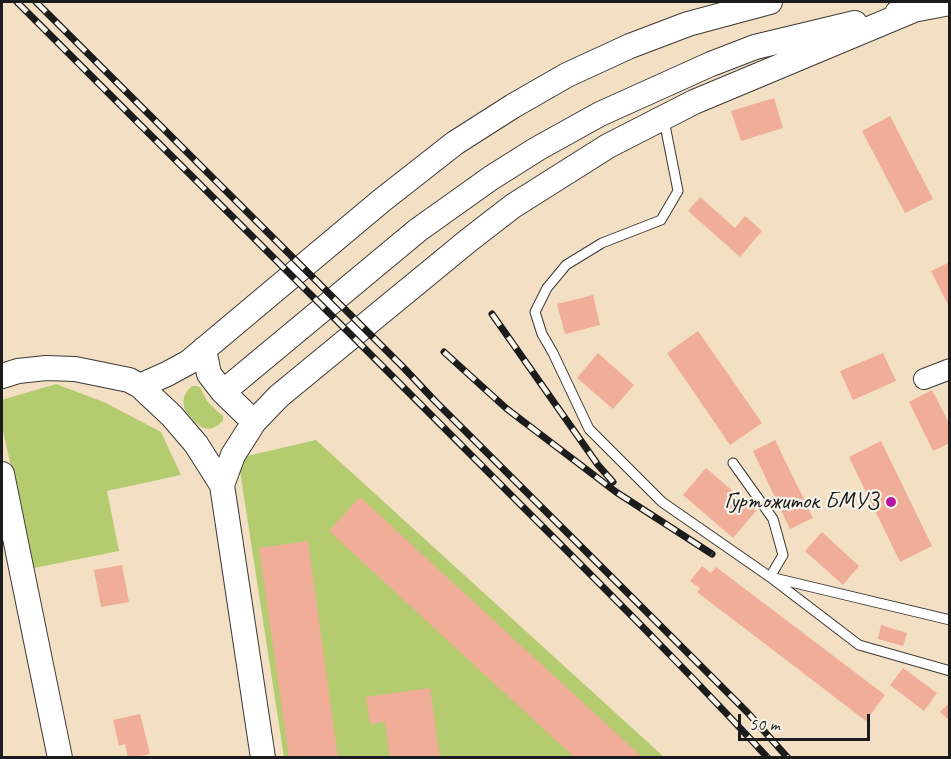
<!DOCTYPE html>
<meta charset="utf-8">
<style>
body{margin:0}
#map{position:relative;width:951px;height:759px;overflow:hidden;background:#f3dfc4;font-family:Caveat,sans-serif}
canvas{display:block}
.frame{position:absolute;inset:0;border:3px solid #1c1c1c;pointer-events:none}
.scale{position:absolute;left:738px;top:714px;width:132px;height:27px;box-sizing:border-box;border:3px solid #1c1c1c;border-top:0;padding-left:8px;font-size:18px;line-height:21px;white-space:nowrap;color:#1c1c1c;-webkit-text-stroke:4px #f7f3e8;paint-order:stroke}
</style>
<div id="map">
<canvas width="951" height="759"></canvas>
<div class="frame"></div>
<div class="scale">50 m</div>
</div>
<script>
const g = document.querySelector('canvas').getContext('2d');
g.lineJoin = 'round';
function paint(path, color) {
  g.fillStyle = color;
  g.fill(path, 'evenodd');
}
function trace(path, color, width, dash) {
  g.strokeStyle = color;
  g.lineWidth = width;
  g.lineCap = dash ? 'butt' : 'round';
  g.setLineDash(dash || []);
  g.stroke(path);
}
function drawText(font, color, halo, rows, align = 'center') {
  g.font = font + ' Caveat,sans-serif';
  g.lineWidth = 4.5;
  g.setLineDash([]);
  g.textBaseline = 'middle';
  g.strokeStyle = halo;
  g.fillStyle = color;
  for (const [text, x, y, turn = 0] of rows) {
    g.save();
    g.translate(x, y);
    g.rotate((+turn || 0) * Math.PI / 180);
    g.textAlign = isNaN(turn) ? turn : align;
    if (halo) g.strokeText(text, 0, 0);
    g.fillText(text, 0, 0);
    g.restore();
  }
}
paint(new Path2D(`
 M56 384 106 403 161 432 181 475 107 491 119 551 34 568 2 427V400Z
 M192 386H197L200 387 207 401 218 412 223 416V421C211 432 204 431 193 420 182 409 179 398 192 386Z
 M316 440 664 757H284L238 458Z`), '#b4cb70');
paint(new Path2D(`
 M774 98 783 128 741 141 731 111Z
 M890 116 933 199 905 213 862 131Z
 M700 197 735 228 745 216 762 231 740 257 688 211Z
 M950 262V309L931 271Z
 M593 295 600 325 565 334 557 304Z
 M698 331 762 423 730 445 667 353Z
 M598 353 634 385 613 409 577 378Z
 M883 353 896 381 853 400 840 371Z
 M932 390 950 425V443L933 451 909 402Z
 M775 440 813 518 790 529 753 451Z
 M881 441 932 546 900 562 849 457Z
 M706 468 756 511 733 538 683 495Z
 M360 497 643 758H575L329 531Z
 M822 532 859 566 843 585 805 551Z
 M308 541 338 758H289L259 548Z
 M122 565 129 602 101 607 94 570Z
 M702 566 711 573 716 567 885 695 866 721 697 592 700 588 690 581Z
 M881 625 907 633 903 646 878 639Z
 M903 668 937 693 924 711 890 685Z
 M430 688 440 758H390L385 722 370 724 366 697Z
 M950 702V721L940 712Z
 M140 714 150 754 128 758 125 744 119 746 113 720Z`), '#f0ae98');
const service = new Path2D(`
 M664 120 678 191 661 220 602 243 566 265 547 288 535 312 542 334 553 353 589 429 662 502 770 577 950 620
 M733 463 773 519 783 555 770 577 859 645 950 671`);
const minor = new Path2D(`
 M924 379 950 369`);
const tertiary = new Path2D(`
 M897 13 950 3
 M204 349 209 374 223 392 254 422
 M2 376 18 371 46 368 75 369 129 380 140 386 172 416 196 444 222 485 263 758
 M140 386 167 374 189 362 381 201 455 143 513 106 567 75 630 46 688 24 770 2
 M223 392 418 230 491 178 537 149 600 114 711 64 755 47 855 23
 M2 474 60 758
 M222 485 233 455 254 422 279 396 469 240 513 206 608 146 694 102 914 10`);
trace(service, '#3c3935', 11);
trace(minor, '#3c3935', 22);
trace(tertiary, '#3c3935', 26);
trace(service, '#fff', 9);
trace(minor, '#fff', 20);
trace(tertiary, '#fff', 24);
const rail = new Path2D(`
 M17 2C183 168 351 334 517 501 602 586 687 670 768 758
 M36 2 402 366 435 401 748 713 788 758
 M492 314 598 465 613 482
 M444 352 507 409 616 492 712 554`);
trace(rail, '#1c1c1c', 7);
trace(rail, '#f7f3e8', 4.5, [14]);
for (const [x, y, r, color] of [
 [891,502,6,"#b5179e"]
]) {
  const dot = new Path2D();
  dot.arc(x, y, r, 0, 2 * Math.PI);
  g.fillStyle = color;
  g.fill(dot);
  trace(dot, '#f7f3e8', 2);
}
drawText('24px', '#1c1c1c', '#f7f3e8', [
 ["Гуртожиток БМУЗ",879,502]
], 'right');
</script>
